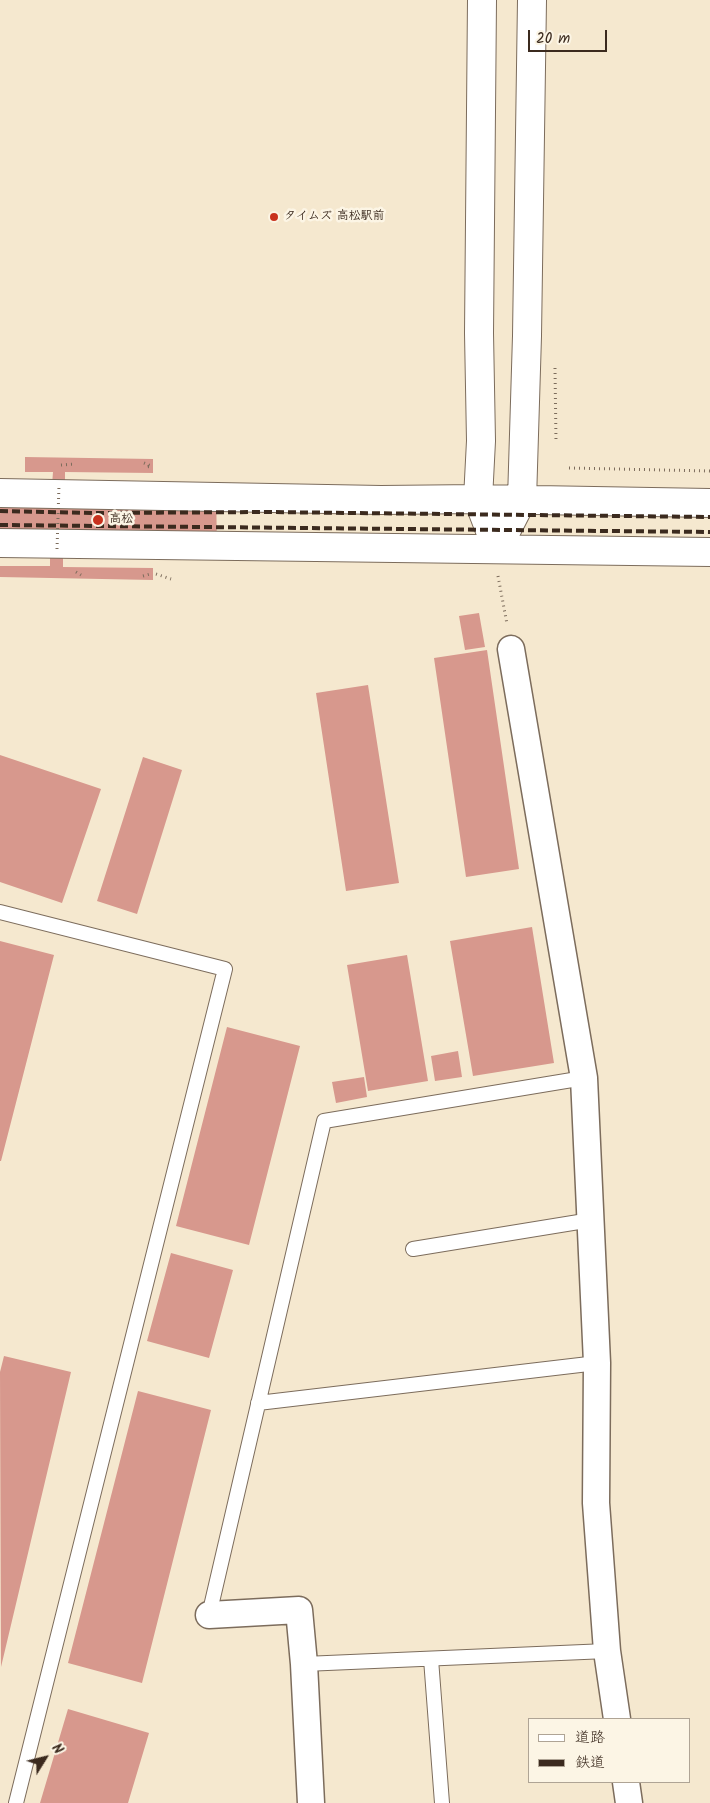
<!DOCTYPE html>
<meta charset="utf-8">
<style>
body{margin:0}
#map{position:relative;width:710px;height:1803px;overflow:hidden;background:#f5e8cf;font-family:Kalam,"Klee One",sans-serif}
canvas{display:block}
.legend{position:absolute;left:528px;top:1718px;width:162px;height:65px;box-sizing:border-box;background:#fcf5e5;border:1px solid #afa495;margin:0;padding:6px 9px;list-style:none;font-size:15px;color:#3b2a1e}
.legend li{display:flex;align-items:center;gap:10px;height:25px}
.legend b{width:25px;border:1px solid #afa495}
.north{position:absolute;left:20px;top:1733px;width:50px;height:50px;-webkit-text-stroke:4px #fcf5e5;paint-order:stroke;rotate:54deg;font-size:14px;font-weight:700;line-height:20px;text-align:center;color:#3b2a1e}
.north::after{content:'';display:block;margin:auto;width:18px;height:22px;background:#3b2a1e;clip-path:polygon(50% 0,100% 100%,50% 72%,0 100%)}
.scale{position:absolute;left:528px;top:30px;width:79px;height:22px;box-sizing:border-box;border:2px solid #3b2a1e;border-top:0;padding-left:6px;font-size:15px;line-height:18px;white-space:nowrap;color:#3b2a1e;-webkit-text-stroke:4px #fcf5e5;paint-order:stroke}
</style>
<div id="map">
<canvas width="710" height="1803"></canvas>
<ul class="legend">
<li><b style="height:6px;background:#fff"></b>道路</li>
<li><b style="height:6px;background:#3b2a1e"></b>鉄道</li>
</ul>
<div class="north">N</div>
<div class="scale">20 m</div>
</div>
<script>
const g = document.querySelector('canvas').getContext('2d');
g.lineJoin = 'round';
function paint(path, color) {
  g.fillStyle = color;
  g.fill(path, 'evenodd');
}
function trace(path, color, width, dash) {
  g.strokeStyle = color;
  g.lineWidth = width;
  g.lineCap = dash ? 'butt' : 'round';
  g.setLineDash(dash || []);
  g.stroke(path);
}
function drawText(font, color, halo, rows, align = 'center') {
  g.font = font + ' Kalam,"Klee One",sans-serif';
  g.lineWidth = 5;
  g.setLineDash([]);
  g.textBaseline = 'middle';
  g.strokeStyle = halo;
  g.fillStyle = color;
  for (const [text, x, y, turn = 0] of rows) {
    g.save();
    g.translate(x, y);
    g.rotate((+turn || 0) * Math.PI / 180);
    g.textAlign = isNaN(turn) ? turn : align;
    if (halo) g.strokeText(text, 0, 0);
    g.fillText(text, 0, 0);
    g.restore();
  }
}
paint(new Path2D(`
 M25 457 153 459V473L65 472V485L216 488 217 550 63 549V567L153 568V580L0 577V566H50V549L0 548V485H52L53 472H25Z
 M479 613 485 647 465 650 459 616Z
 M487 650 519 869 466 877 434 658Z
 M368 685 399 883 346 891 316 693Z
 M0 755 101 789 62 903 0 882Z
 M143 757 182 770 137 914 97 901Z
 M532 927 554 1063 473 1076 450 941Z
 M0 941 54 955 1 1161H0Z
 M407 955 428 1081 368 1091 347 965Z
 M227 1027 300 1046 249 1245 176 1226Z
 M458 1051 462 1077 435 1081 431 1056Z
 M364 1077 367 1097 336 1103 332 1082Z
 M171 1253 233 1270 209 1358 147 1341Z
 M4 1356 71 1372 1 1667 0 1372Z
 M138 1391 211 1410 142 1683 68 1663Z
 M68 1709 149 1733 128 1803H40Z`), '#d7988d');
const lane = new Path2D(`
 M0 912 225 969 16 1803
 M413 1249 591 1220
 M258 1403 597 1363
 M209 1615 324 1121 584 1078
 M431 1659 442 1803
 M304 1664 607 1651`);
const street = new Path2D(`
 M511 649 584 1078 597 1363 596 1503 607 1651 617 1719
 M209 1615 299 1610 304 1664 311 1803
 M626 1782 629 1803`);
const primary = new Path2D(`
 M482 0 479 333 481 441 478 499 497 549
 M0 493 381 500 478 499 710 503
 M0 543 710 552
 M497 549 522 500 527 336 532 0`);
trace(lane, '#7c6c5c', 16);
trace(street, '#7c6c5c', 29);
trace(primary, '#7c6c5c', 30);
trace(new Path2D(`
 M555 368 556 442
 M144 463 151 466 147 467
 M61 465 75 464
 M569 468 710 471
 M76 572 81 575
 M156 574 171 579
 M143 576 150 574 148 573
 M498 576 507 624`), '#7c6c5c', 3, [1, 4]);
trace(lane, '#fff', 14);
trace(street, '#fff', 26);
trace(primary, '#fff', 28);
trace(new Path2D(`
 M0 511 92 513 266 512 710 517
 M0 525 710 532`), '#3b2a1e', 4, [8, 4]);
trace(new Path2D(`
 M57 549 59 485`), '#7c6c5c', 3, [1, 4]);
for (const [x, y, r, color] of [
 [274,217,5,"#c8321e"],
 [98,520,6,"#c8321e"]
]) {
  const dot = new Path2D();
  dot.arc(x, y, r, 0, 2 * Math.PI);
  g.fillStyle = color;
  g.fill(dot);
  trace(dot, '#fcf5e5', 2);
}
drawText('bold 12px', '#3b2a1e', '#fcf5e5', [
 ["タイムズ 高松駅前",284,217],
 ["高松",109,520]
], 'left');
</script>
